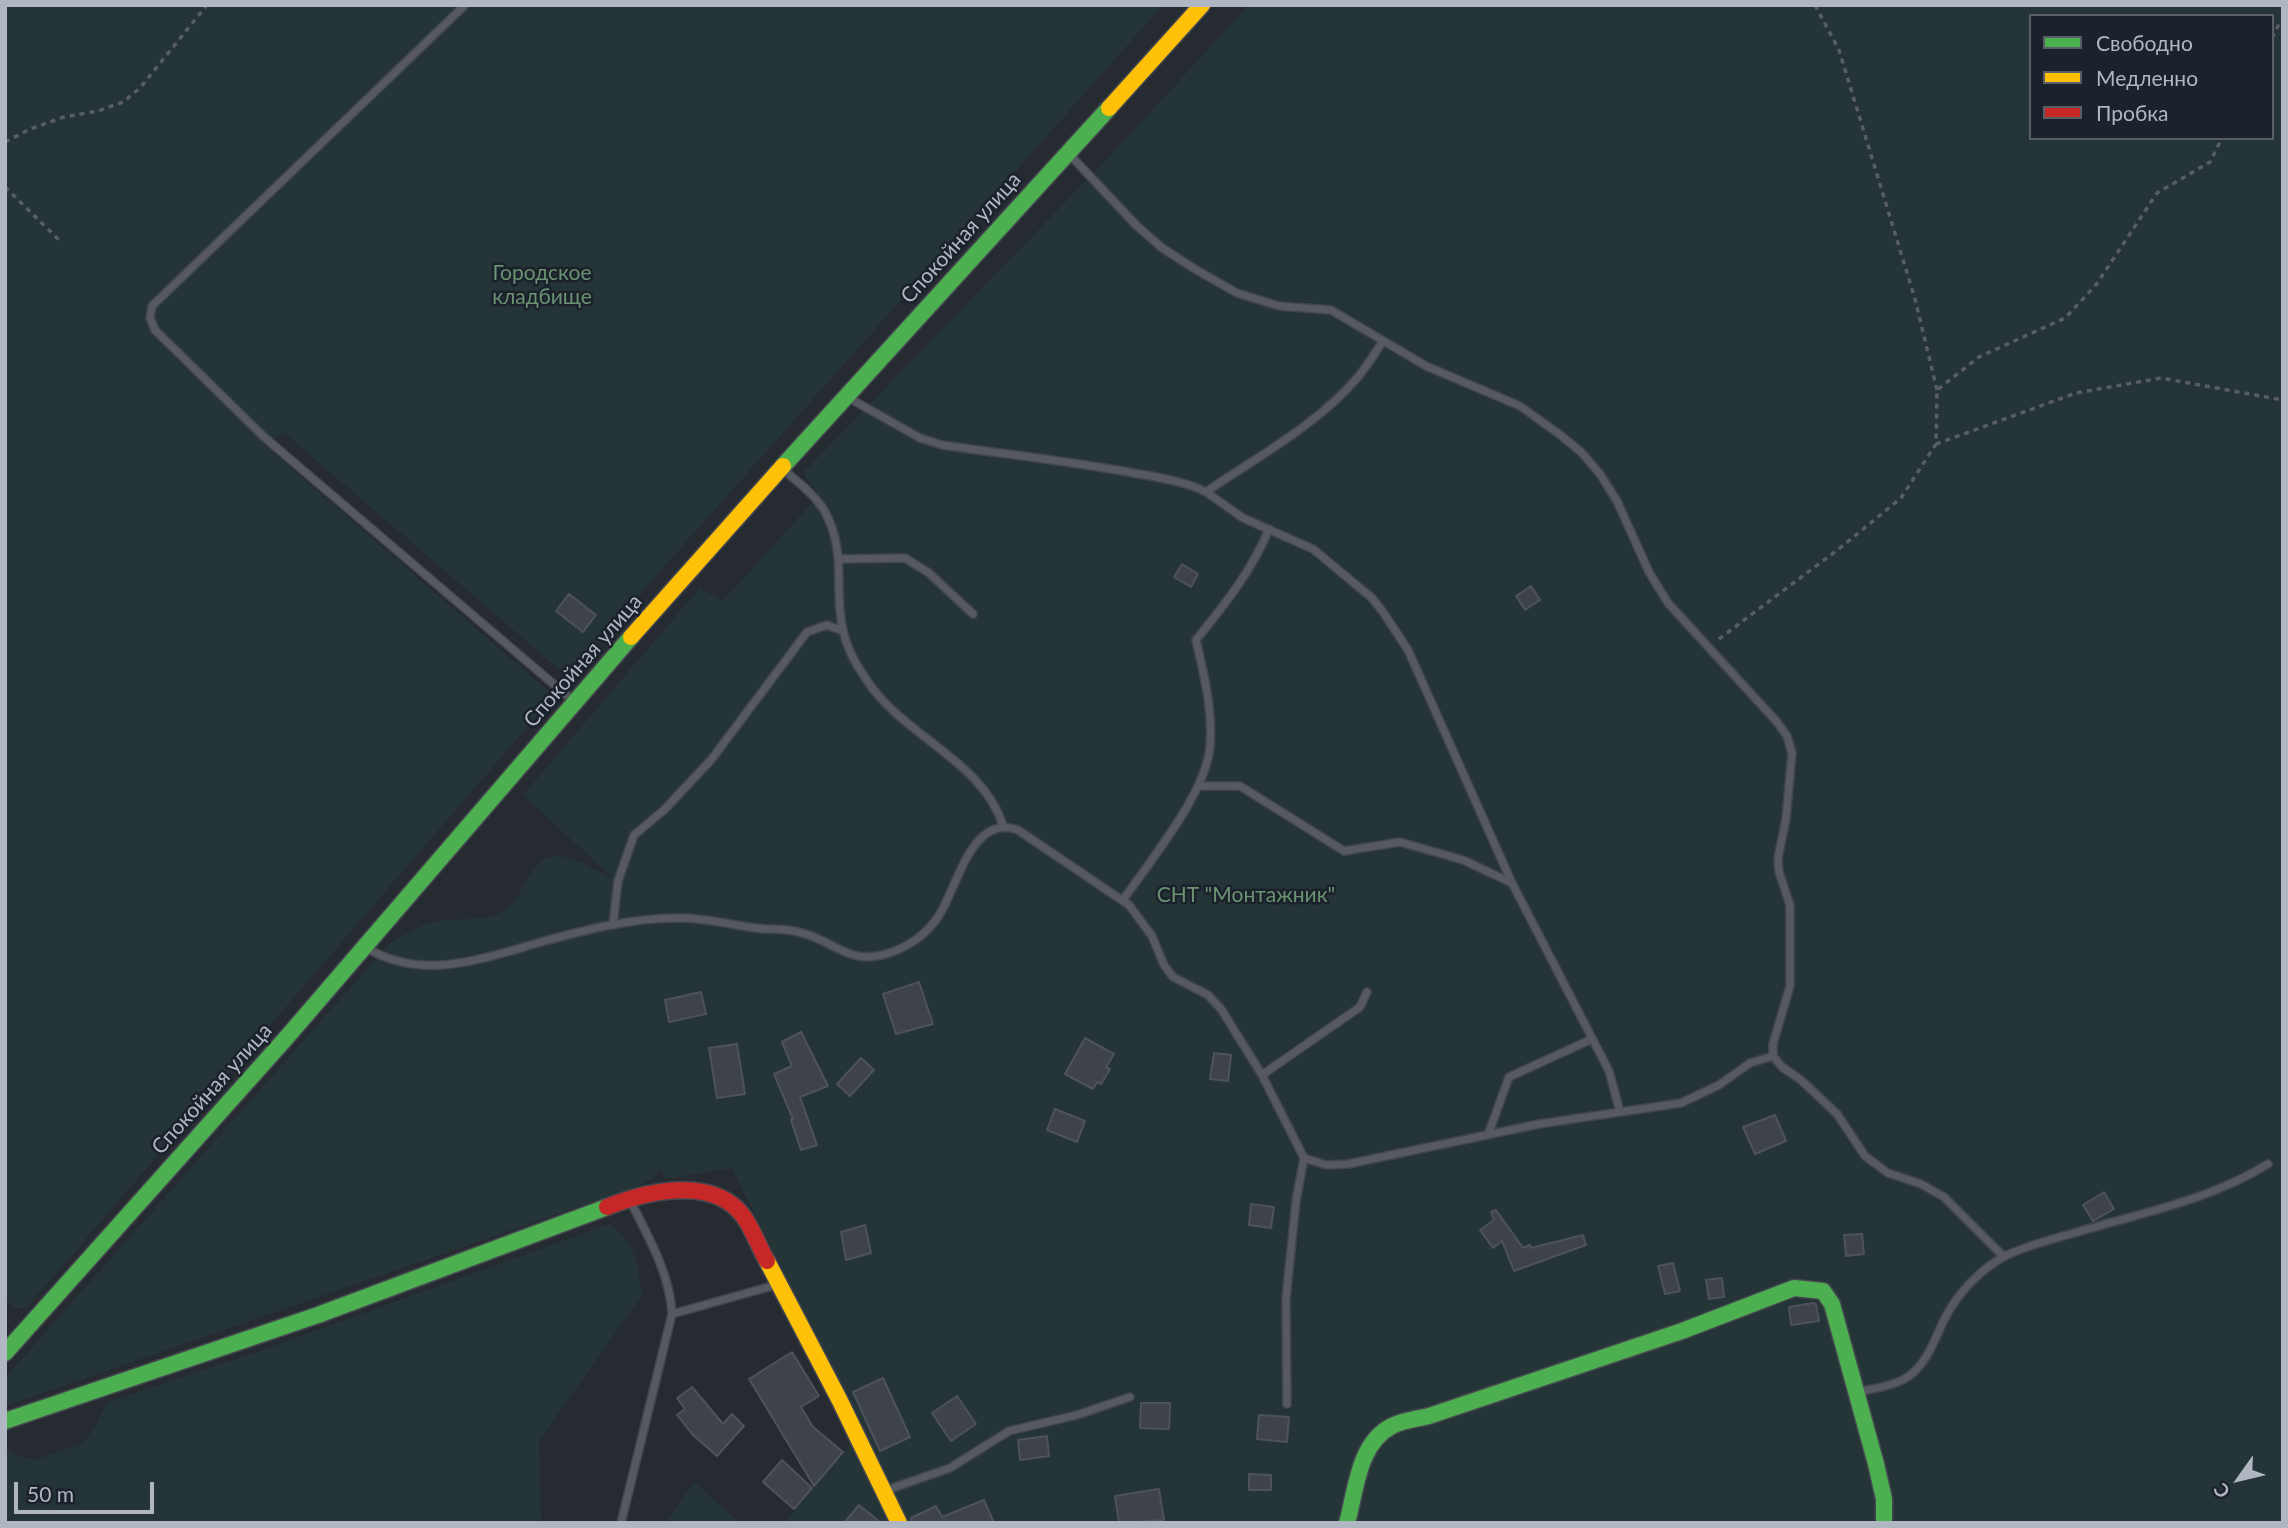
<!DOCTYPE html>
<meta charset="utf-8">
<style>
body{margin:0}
#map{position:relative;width:2288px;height:1528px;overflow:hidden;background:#262b32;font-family:Lato,sans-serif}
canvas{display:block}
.frame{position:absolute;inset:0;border:7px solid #b0b7c3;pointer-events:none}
.legend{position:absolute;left:2029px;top:14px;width:245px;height:126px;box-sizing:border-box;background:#1b222b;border:2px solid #575e68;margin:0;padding:9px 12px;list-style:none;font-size:21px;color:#b0b7c3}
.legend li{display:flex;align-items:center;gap:14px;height:35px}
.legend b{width:35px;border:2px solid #575e68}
.north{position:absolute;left:2204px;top:1444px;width:70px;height:70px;-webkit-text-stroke:5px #1b222b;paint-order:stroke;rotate:236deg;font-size:19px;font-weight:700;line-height:28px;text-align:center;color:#b0b7c3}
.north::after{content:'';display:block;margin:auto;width:24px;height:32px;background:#b0b7c3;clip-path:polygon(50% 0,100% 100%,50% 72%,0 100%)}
.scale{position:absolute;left:14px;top:1482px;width:140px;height:32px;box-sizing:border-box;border:4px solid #b0b7c3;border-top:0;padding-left:9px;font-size:21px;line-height:24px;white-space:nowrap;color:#b0b7c3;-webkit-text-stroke:5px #1b222b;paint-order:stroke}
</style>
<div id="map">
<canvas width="2288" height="1528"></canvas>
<div class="frame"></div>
<ul class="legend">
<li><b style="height:9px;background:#4caf50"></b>Свободно</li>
<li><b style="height:9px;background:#ffc107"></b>Медленно</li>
<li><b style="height:9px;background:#c62828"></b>Пробка</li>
</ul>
<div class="north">С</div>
<div class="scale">50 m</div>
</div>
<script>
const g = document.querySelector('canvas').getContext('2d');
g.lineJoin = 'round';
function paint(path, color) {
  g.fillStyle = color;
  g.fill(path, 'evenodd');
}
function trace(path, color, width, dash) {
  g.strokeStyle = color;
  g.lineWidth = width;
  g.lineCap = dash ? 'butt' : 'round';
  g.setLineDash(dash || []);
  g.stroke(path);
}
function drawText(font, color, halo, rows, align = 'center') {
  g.font = font + ' Lato,sans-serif';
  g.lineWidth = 5;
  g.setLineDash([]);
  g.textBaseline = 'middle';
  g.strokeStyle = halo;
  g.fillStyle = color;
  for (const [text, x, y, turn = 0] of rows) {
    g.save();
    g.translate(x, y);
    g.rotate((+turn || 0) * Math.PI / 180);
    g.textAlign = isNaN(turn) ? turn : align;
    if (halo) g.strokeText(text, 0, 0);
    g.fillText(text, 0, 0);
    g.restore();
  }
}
paint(new Path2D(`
 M5 5H1163L567 676 283 432 267 447 554 696 26 1308H16L5 1299Z
 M1249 5H2283V1523H784L862 1430 732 1168 665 1179 661 1168 650 1180 638 1186 5 1406V1378L391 942C403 936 417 927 430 923 452 916 479 923 500 913 523 903 527 864 549 857 567 851 599 872 615 880L523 795 700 588 723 601 819 495 803 473 1106 160ZM2031 16H2272V138H2031Z
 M610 1224C636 1244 638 1264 642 1295L539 1441 541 1523H5V1447L14 1455 35 1460 82 1443 94 1429 107 1403 251 1354Z
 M694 1482 740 1523H666Z`), '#253537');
const building = new Path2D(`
 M1182 564 1198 574 1191 587 1174 577Z
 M1531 586 1540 600 1525 610 1516 596Z
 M569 594 596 615 583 632 556 611Z
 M919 982 933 1024 896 1034 883 994Z
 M701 992 706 1014 669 1022 665 1000Z
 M801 1032 828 1086 800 1097 817 1145 801 1150 791 1120 793 1119 774 1074 792 1066 782 1042Z
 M1085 1038 1114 1054 1106 1067 1110 1069 1101 1084 1097 1082 1093 1089 1065 1074Z
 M737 1044 745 1094 717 1098 709 1048Z
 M1214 1053 1231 1055 1228 1081 1210 1079Z
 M861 1058 874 1070 850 1096 837 1084Z
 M1055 1109 1085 1121 1077 1142 1047 1130Z
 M1775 1115 1786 1141 1755 1154 1743 1127Z
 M2104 1192 2114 1209 2093 1221 2083 1205Z
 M1251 1204 1274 1207 1271 1228 1249 1225Z
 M1496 1210 1523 1248 1530 1245 1531 1248 1583 1235 1586 1245 1514 1271 1502 1241 1493 1248 1480 1230 1494 1220 1491 1212Z
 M865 1225 871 1253 846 1260 841 1232Z
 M1862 1234 1864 1254 1846 1256 1844 1235Z
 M1673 1263 1680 1291 1665 1294 1658 1266Z
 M1722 1278 1724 1297 1709 1299 1706 1280Z
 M1813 1303 1816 1304 1819 1321 1791 1325 1789 1307Z
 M792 1352 819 1396 801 1407 813 1427 843 1452 814 1486 749 1379Z
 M883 1378 910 1437 880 1451 853 1392Z
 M692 1387 723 1424 732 1414 744 1426 717 1456 693 1435 677 1415 685 1409 677 1398Z
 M957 1396 976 1424 951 1441 932 1413Z
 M1141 1403H1170L1169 1429 1140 1428Z
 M1259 1415 1289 1417 1287 1442 1257 1439Z
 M1047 1436 1049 1456 1020 1460 1018 1440Z
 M782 1460 812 1488 794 1509 763 1482Z
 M1249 1474 1271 1475V1490H1249Z
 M1159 1489 1164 1520 1119 1523 1115 1496Z
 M984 1500 994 1523H912L911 1518 936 1506 942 1517Z
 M859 1505 881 1523H844Z`);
paint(building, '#3e4349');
trace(building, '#4e5359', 2);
const lane = new Path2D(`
 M465 5 152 306 150 318 155 330 264 437 571 699
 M1070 155 1137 226 1161 247 1193 268 1237 293 1279 306 1331 310 1426 366 1520 406 1559 434 1581 452 1600 474 1617 501 1649 572 1668 603 1777 722 1787 736 1792 753 1786 819 1778 858 1779 872 1790 905V986L1773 1044V1056L1782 1067 1801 1080 1837 1114 1865 1156 1888 1173 1921 1184 1944 1197 2004 1257
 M849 398 920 438 942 445C1004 454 1067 461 1128 472 1154 477 1182 480 1206 492 1257 457 1317 425 1358 377 1367 366 1375 353 1383 341
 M782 469C797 481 814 494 824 510 848 553 833 587 843 631 847 648 856 665 866 679 901 735 984 761 1003 826
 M1206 492 1243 518 1313 549 1372 598 1383 612 1408 650 1512 883 1609 1071 1620 1112
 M839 559 905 558 929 573 973 614
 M1200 786H1240L1344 851 1400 842 1463 860 1512 883
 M1123 900C1150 861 1207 792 1210 746 1213 710 1204 675 1196 640 1224 605 1252 571 1269 529
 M613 925 618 881 634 835 664 810 711 760 807 632 827 625 843 631
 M367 948C422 982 485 958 541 942 585 930 631 918 677 918 704 917 729 925 756 928 769 930 784 928 798 932 836 940 848 968 892 952 911 945 927 933 938 917 958 887 971 813 1018 830L1129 905 1152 936 1164 965 1173 977 1208 995 1221 1009 1262 1075 1304 1158 1326 1165 1348 1164 1539 1124 1681 1103 1719 1085 1750 1063 1773 1056
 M1262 1075 1360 1007 1367 992
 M1488 1135 1509 1077 1592 1039
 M672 1314 776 1285
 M1859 1392C1875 1388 1895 1386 1909 1376 1928 1362 1935 1338 1945 1318 1958 1293 1979 1271 2003 1257 2025 1246 2050 1240 2074 1233 2140 1213 2208 1201 2268 1164
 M1287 1404 1286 1299 1296 1201 1304 1158
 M884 1491 950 1468 1009 1431 1077 1415 1130 1397
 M621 1523 672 1314C670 1273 648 1237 630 1200`);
const fast = new Path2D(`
 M783 466 1109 108
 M5 1353 287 1037 631 637
 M5 1421 318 1315 607 1207
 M1347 1523C1356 1491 1358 1443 1392 1426 1403 1420 1417 1419 1429 1416L1682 1331 1794 1288 1823 1291 1832 1304 1876 1464 1884 1499V1523`);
const slow = new Path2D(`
 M1109 108 1202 5
 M631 637 783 466
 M767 1261 840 1401 899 1523`);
const jam = new Path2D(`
 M607 1207C647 1191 714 1175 744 1217 753 1230 759 1247 767 1261`);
trace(lane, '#42464b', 10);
trace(fast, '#44474f', 19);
trace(slow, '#44474f', 19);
trace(jam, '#44474f', 19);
trace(new Path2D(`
 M1815 5 1839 50 1915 299 1937 390
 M2272 38 2279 24
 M5 142 30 129 64 117 98 111 123 102 140 88 207 5
 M5 187 61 242
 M1936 444 2076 393 2161 378 2283 400
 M1719 639 1840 548 1901 498 1936 444 1937 390 1979 357 2065 318 2096 285 2157 193 2210 162 2222 138`), '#595e64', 3.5, [5, 5]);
trace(lane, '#565960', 7);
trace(fast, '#4caf50', 16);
trace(slow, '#ffc107', 16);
trace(jam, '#c62828', 16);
drawText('21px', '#b0b7c3', '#1b222b', [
 ["Спокойная улица",961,238,-48],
 ["Спокойная улица",583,661,-49],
 ["Спокойная улица",212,1089,-48]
]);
drawText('21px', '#6a9273', '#1b222b', [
 ["Городское",542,273],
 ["кладбище",542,297],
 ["СНТ \"Монтажник\"",1246,895]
]);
</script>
